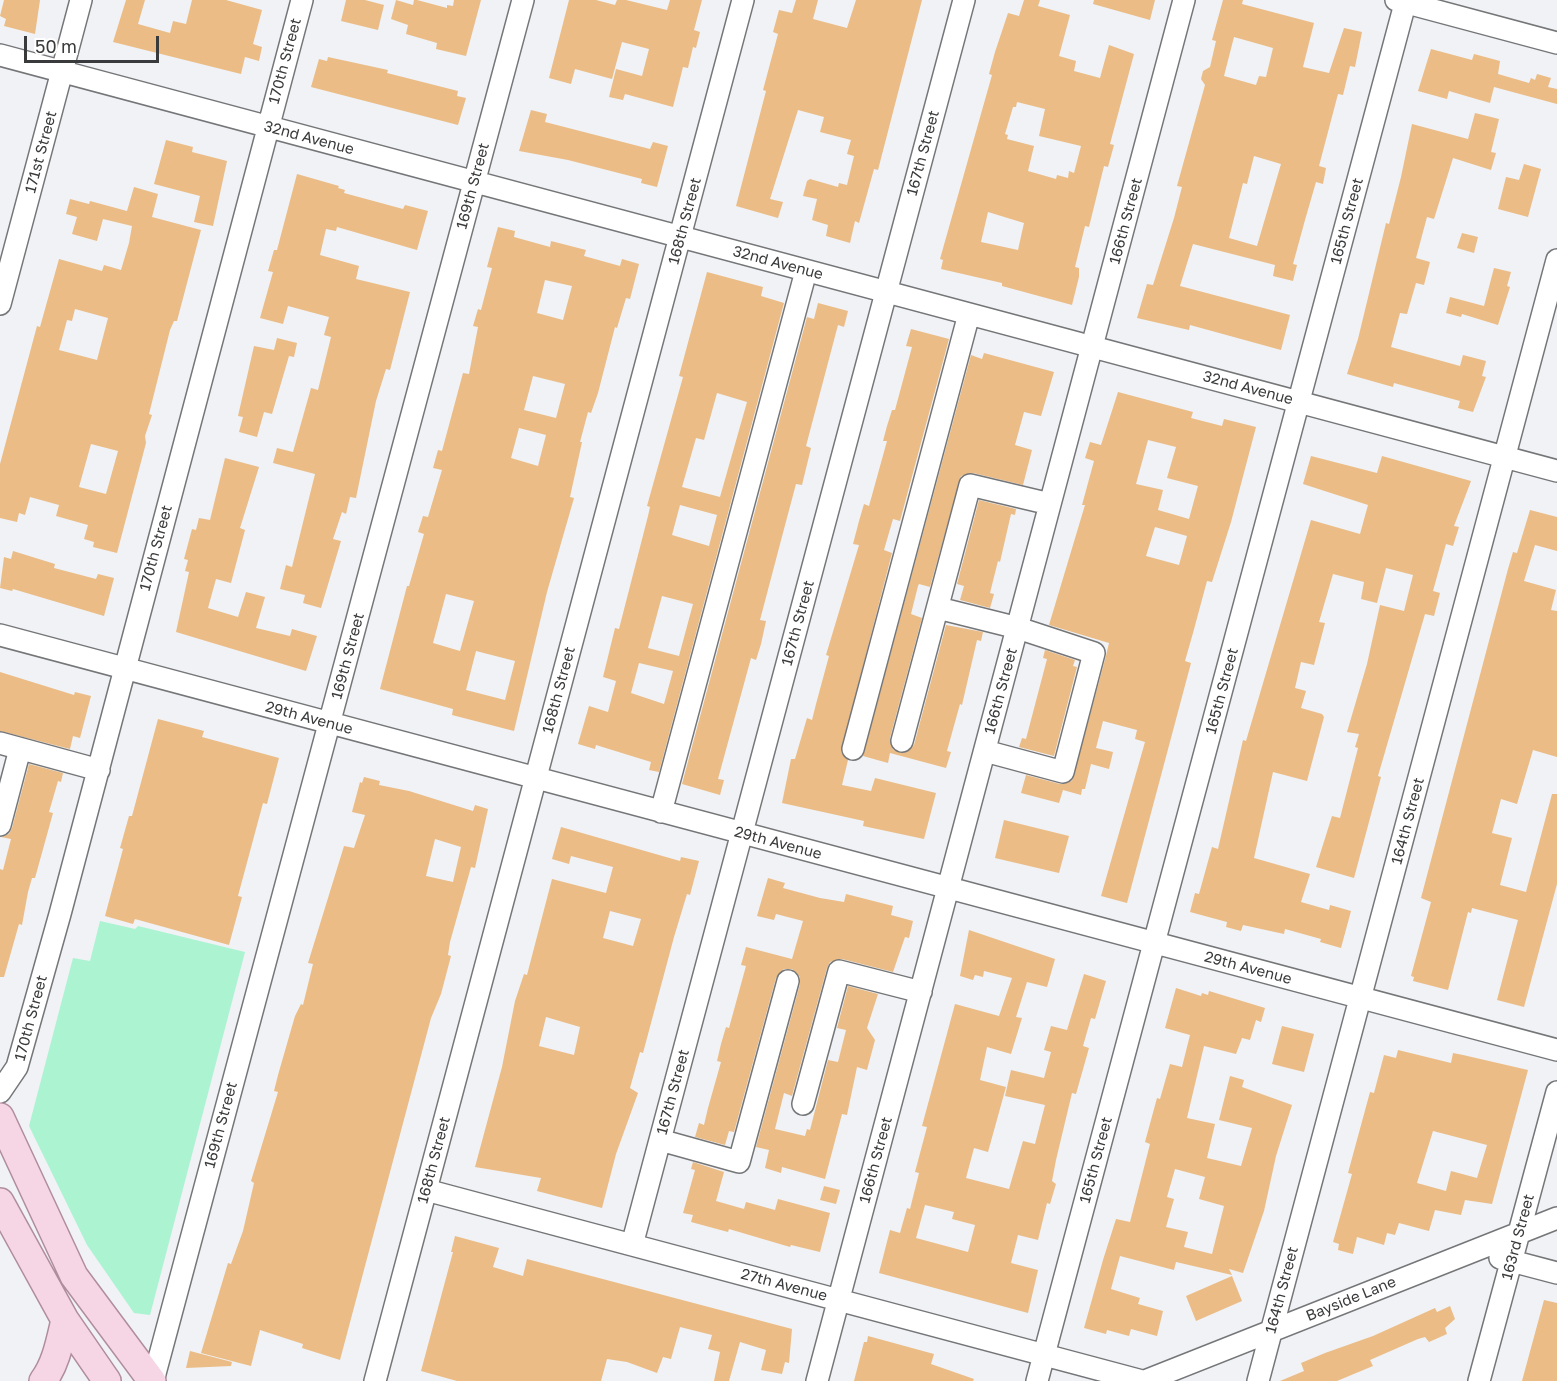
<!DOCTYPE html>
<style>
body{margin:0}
#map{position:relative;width:1557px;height:1381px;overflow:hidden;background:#f0f2f5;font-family:"Golos Text",sans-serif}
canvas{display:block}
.scale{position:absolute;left:24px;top:36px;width:135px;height:27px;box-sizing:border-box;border:3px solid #393a3b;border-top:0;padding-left:8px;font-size:18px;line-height:21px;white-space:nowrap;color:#393a3b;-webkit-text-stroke:4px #fff;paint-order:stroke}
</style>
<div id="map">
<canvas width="1557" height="1381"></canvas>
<div class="scale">50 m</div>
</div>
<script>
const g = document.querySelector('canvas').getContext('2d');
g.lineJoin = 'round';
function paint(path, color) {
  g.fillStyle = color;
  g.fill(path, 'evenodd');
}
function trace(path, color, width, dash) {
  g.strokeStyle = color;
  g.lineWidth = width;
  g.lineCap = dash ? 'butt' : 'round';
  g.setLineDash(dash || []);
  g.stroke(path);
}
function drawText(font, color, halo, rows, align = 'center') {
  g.font = font + ' "Golos Text",sans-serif';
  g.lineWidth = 4.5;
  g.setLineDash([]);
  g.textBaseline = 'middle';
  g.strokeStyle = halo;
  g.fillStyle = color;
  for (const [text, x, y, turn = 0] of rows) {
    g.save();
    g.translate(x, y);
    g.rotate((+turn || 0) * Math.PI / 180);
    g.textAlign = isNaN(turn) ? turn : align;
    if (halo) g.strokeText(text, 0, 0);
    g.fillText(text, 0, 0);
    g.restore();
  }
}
paint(new Path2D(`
 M100 921 135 929 138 926 245 952 150 1315 134 1313 87 1245 29 1126 73 958 90 961Z`), '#abf3d1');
paint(new Path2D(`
 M4 0H40L35 34 4 26 6 19 0 16Z
 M126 0H145L138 24 170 33 173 21 186 24 192 0H226L262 10 253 44 262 47 259 61 245 57 241 74 113 42Z
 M346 0H365L384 5 378 30 341 21Z
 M396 0 413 5 414 0H417L447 8V5L453 6 454 0H481L466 56 436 49 437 43 406 34 408 25 391 19Z
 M569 0H596L615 5 617 0H626L667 10 670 0H702L694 30 700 32 696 48 693 47 688 68 683 67 673 107 625 94 623 100 609 97 616 69 642 76 649 49 622 42 612 79 575 69 571 84 549 78Z
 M796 0H818L813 19 847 28 856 0H922L878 170 874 169 859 223 855 221 850 243 826 236 828 225 812 220 817 199 803 196 807 181 810 179 838 187 839 183 847 185 854 156 847 154 851 140 820 132 824 117 798 110 770 199 783 202 778 218 736 206 766 91 763 90 778 34 773 32 779 10 792 13Z
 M1024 0H1040L1038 6 1070 15 1059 56 1076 61 1074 71 1100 78 1109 45 1134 54 1110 144 1114 145 1108 167 1104 166 1089 227 1085 226 1075 267 1079 268V277L1072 305 1002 286V283L941 269 943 260 940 259 992 75 989 74 995 52 1008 13 1019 16ZM1017 102 1045 109 1039 136 1081 146 1074 173 1069 171 1068 178 1057 175 1056 179 1028 171 1034 146 1007 139 1008 135 1005 134 1013 107H1016ZM988 212 1024 223 1018 250 981 242Z
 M1094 0H1155L1150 20 1093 4Z
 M1223 0H1243L1242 4 1314 23 1303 67 1329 73 1344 28 1362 32 1355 67 1350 66 1343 95 1338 94 1319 166 1326 168 1323 184 1316 182 1305 220 1293 264 1297 265 1293 281 1273 276 1275 265 1193 244 1180 286 1290 315 1281 350 1190 325 1189 330 1137 318 1147 284 1153 285 1174 218 1182 187 1177 186 1205 85 1201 79 1203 71 1210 67 1216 41 1212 40ZM1234 37 1273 48 1266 77 1259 76 1256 85 1224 76ZM1254 156 1281 164 1257 246 1229 238 1243 183 1247 184Z
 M1431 49 1472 60 1474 54 1500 61 1498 74 1529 83 1531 78 1535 80 1537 74 1551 78 1548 87 1557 89V104L1494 87 1490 103 1449 91 1447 99 1418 91Z
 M328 57 388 70 387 73 458 91 457 96 466 98 458 125 311 87 319 59 327 61Z
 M531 110 547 114 545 122 650 149 653 142 668 146 657 187 641 183 642 179 568 160 519 151Z
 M1475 113 1499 119 1491 152 1496 153 1491 170 1453 158 1434 219 1427 217 1416 258 1430 262 1424 285 1416 283 1407 314 1400 313 1391 347 1460 366 1463 355 1486 361 1482 376 1486 377 1473 412 1458 408 1460 401 1394 383 1393 387 1347 374 1358 339 1386 223 1389 224 1401 177 1412 124 1468 139Z
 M166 140 193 147 192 152 227 161 213 226 194 222 200 196 154 184Z
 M1524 164 1541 169 1528 217 1498 209 1506 177 1519 180Z
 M297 174 339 186 338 188 345 190 344 193 403 209 405 205 428 211 417 250 337 227 336 231 326 229 320 255 359 266 356 279 410 292 390 370 386 369 376 401 356 498 350 497 346 514 342 512 333 539 341 541 321 608 303 603 305 595 280 589 286 565 292 567 315 474 273 463 277 448 293 452 311 388 318 390 331 337 324 335 329 317 288 306 283 324 260 318 273 272 268 271 274 250H277Z
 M134 187 158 194 152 217 201 230 177 321H174L170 330 149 414 152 415 145 436 146 443 117 553 93 547 94 542 84 539 88 525 56 516 59 505 30 497 25 515 19 513 17 522 0 518V464L37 326 40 327 59 259 102 271 104 265 121 270 129 243 132 226 103 219 97 241 72 234 77 217 66 214 70 199 89 204 90 201 127 211ZM75 309 108 318 97 360 59 350 67 320 72 321ZM91 444 118 451 106 494 79 487Z
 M498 227 515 231 514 237 550 247 551 241 586 250 584 256 620 266 622 259 639 264 630 299 626 298 617 328 615 327 598 393 591 413 588 412 580 442H582L570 497 574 498 547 592 514 731 452 715 453 709 380 689 407 586H409L424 534 418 532 423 516 428 517 442 470 433 468 438 450 442 451 463 373 469 374 478 327 473 326 478 309 481 310 492 268 487 267ZM545 280 572 286 563 320 537 313ZM533 376 565 384 556 418 524 410ZM519 428 546 435 538 466 511 458ZM446 594 474 601 460 651 433 643ZM476 651 515 661 505 700 466 690Z
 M1462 233 1478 237 1474 253 1457 248Z
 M1494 268 1511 272 1507 286 1510 287 1498 325 1462 314 1461 317 1446 313 1450 297 1484 306Z
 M707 272 763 287 761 296 784 303 659 772 649 770 651 762 596 745 595 749 578 744 589 706 608 712 616 681 603 677 615 628 619 629 648 516 650 507 647 506 683 377 679 376ZM717 393 747 402 720 497 682 487 696 438 704 440ZM680 505 717 515 709 546 672 535ZM662 596 693 604 679 656 648 648ZM639 663 673 671 664 704 631 693Z
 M818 303 848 311 844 327 838 325 806 446 811 448 802 485 796 484 784 529 760 620 766 621 761 644 756 660 751 658 718 779 724 780 720 795 682 784 807 317 814 319Z
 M911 329 949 339 900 521 893 519 884 550 892 553 841 752 848 760 842 785 871 791 875 778 936 793 924 839 863 826 864 821 782 803 791 759H795L807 718 812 720 816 704 829 656 826 655 859 545 853 544 859 521 864 504 869 506 887 441H883L887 426 892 410H895L912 347 906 346Z
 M277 338 297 343 294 357 289 356 272 414 264 412 257 437 239 432 243 417 238 416 254 346 274 350Z
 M984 353 1054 372 1041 416 1024 412 1015 445 1032 450 1023 485 973 473 961 476 930 587 919 584 918 586 911 614 922 618 890 738 893 750 905 753 914 745 946 625 983 632 981 641 977 640 962 705 960 704 947 751 951 752 946 768 890 753 888 763 863 756 971 355 982 359Z
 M1118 392 1193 412 1191 418 1222 426 1224 419 1256 427 1231 522 1212 582 1207 581 1193 633 1185 661 1191 663 1127 903 1101 896 1145 742 1135 739 1137 730 1103 721 1096 748 1113 752 1109 769 1091 764 1085 789H1082L1081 795 1063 790 1059 803 1021 793 1026 775 1060 784 1072 781 1106 656 1109 643 1049 625 1085 505H1082L1094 461 1085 458 1090 442 1101 445ZM1148 440 1176 447 1167 478 1198 486 1189 519 1158 510 1163 490 1136 484ZM1155 527 1187 536 1179 565 1146 556Z
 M1311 456 1377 473 1382 456 1471 481 1454 526 1459 527 1453 546 1446 544 1433 591 1440 593 1434 616 1425 614 1378 776 1381 777 1354 878 1316 867 1332 816 1340 818 1358 748 1355 747 1359 734 1347 732 1367 664 1380 605 1404 611 1413 575 1386 568 1377 603 1361 599 1364 582 1333 574 1319 622 1325 623 1314 665 1301 662 1295 688 1306 691 1301 708 1322 714 1324 717 1307 781 1273 772 1254 858 1310 874 1301 902 1329 910 1330 905 1351 911 1341 948 1320 942 1321 939 1285 929 1284 934 1243 925 1241 931 1226 927 1227 922 1190 912 1195 893 1199 894 1212 847 1218 849 1243 740 1246 741 1311 520 1360 534 1368 505 1303 484Z
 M225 458 259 467 240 528 245 530 231 583 216 579 208 608 238 617 246 592 265 597 256 628 290 636 292 629 317 636 306 671 176 632 189 572 185 571 188 560 184 559 192 529 196 530 199 518 210 520Z
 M979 500 1016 509 1015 515 1011 514 1000 562 998 561 990 593 994 594 990 608 960 600 964 586 957 584Z
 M1530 510 1557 517V551L1535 545 1524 581 1556 590 1551 610 1557 611V757L1533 750 1517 804 1501 799 1492 833 1512 838 1500 885 1526 892 1552 794H1557V884L1524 1007 1497 1000 1518 920 1472 908 1471 913 1468 912 1448 990 1413 981 1414 977 1411 976 1431 902 1421 898 1508 569 1513 552 1517 553Z
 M13 551 55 564 54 568 96 579 98 574 114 578 104 616 13 589 12 591 0 588 4 557 11 559Z
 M1045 650 1075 660 1073 666 1077 667 1054 756 1019 747 1022 738 1026 739 1047 659 1043 658Z
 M0 672 74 695 75 692 91 696 80 738 73 736 70 749 0 731Z
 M158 719 204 731 202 737 279 758 267 804 263 803 238 896 242 897 229 945 135 919 133 924 105 916 123 849 120 848 129 816H132Z
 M29 764 63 773 61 782 58 781 49 812 53 813 35 878H32L28 892 22 925 19 924 4 977H0V869L3 870 11 839 1 837 9 834 12 828Z
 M364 777 380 781 379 785 409 791 473 811 475 805 488 809 475 868 471 867 450 942 448 955 451 956 441 994 431 1018 340 1360 302 1348 303 1344 260 1330 251 1366 201 1353 228 1263 231 1264 243 1231 254 1183 251 1181 278 1092 274 1091 278 1075 295 1016 301 1004 303 1005 313 964 308 963 344 846 354 848 365 815 352 812 360 782 362 783ZM435 839 461 847 453 882 426 876Z
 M1004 820 1069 836 1059 873 995 858Z
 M561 827 680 861 681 857 699 861 690 895 687 894 674 937 643 1053 640 1052 630 1088 638 1093 616 1154 602 1208 537 1191 541 1178 475 1167 502 1067 515 1001 524 974 527 975 552 879 606 893 613 867 571 856 569 864 552 859ZM610 911 641 919 633 946 603 938ZM546 1017 580 1027 574 1055 539 1046Z
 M768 878 785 883 783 888 820 898 844 902 846 894 893 906 891 915 913 921 909 938 905 937 893 972 842 959 830 962 827 968 792 1096 784 1093 775 1129 805 1136 807 1129 810 1130 828 1060 838 1062 846 1030 837 1028 848 986 878 994 867 1028 875 1040 867 1070 857 1067 847 1115 842 1114 825 1179 782 1167 781 1173 765 1168 769 1150 756 1147 800 984V977L792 969H784L776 978 734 1132 729 1131 725 1145 695 1137 699 1123 704 1125 708 1108 721 1062 717 1061 721 1044 726 1027 729 1028 746 966 741 965 746 947 792 959 803 921 776 914 774 920 757 916Z
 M969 930 1055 959 1047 987 1027 982 1016 1017 1022 1018 1011 1054 987 1047 980 1080 1006 1087 988 1152 974 1148 966 1178 1009 1189 1023 1141 1035 1144 1045 1105 1005 1096 1011 1070 1044 1078 1051 1052 1044 1050 1051 1026 1067 1030 1084 974 1106 981 1095 1019 1091 1018 1083 1046 1089 1048 1076 1094 1072 1093 1056 1160 1052 1181 1056 1184 1050 1204 1047 1203 1038 1240 1018 1235 1011 1263 1038 1270 1028 1313 879 1273 890 1230 900 1233 907 1208 910 1209 919 1173 915 1172 927 1127 922 1126 955 1004 999 1016 1012 978 984 971 983 977 975 975 973 980 960 976ZM925 1205 954 1212 952 1219 975 1225 968 1252 916 1238Z
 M1176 988 1201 996 1202 993 1208 995 1209 991 1265 1008 1261 1022 1256 1020 1250 1040 1242 1038 1236 1054 1204 1046 1187 1118 1215 1124 1207 1158 1241 1166 1252 1128 1219 1120 1230 1076 1244 1080 1242 1087 1292 1105 1276 1156 1264 1211 1243 1273 1229 1269 1232 1275 1176 1262 1174 1270 1120 1256 1111 1289 1140 1298 1138 1304 1163 1311 1157 1336 1131 1329 1129 1336 1107 1330 1106 1334 1084 1328 1103 1260 1116 1219 1130 1222 1150 1144 1145 1142 1157 1098 1160 1099 1170 1064 1182 1067 1190 1035 1165 1028ZM1175 1169 1205 1177 1199 1199 1224 1206 1212 1254 1184 1247 1188 1232 1166 1227 1174 1199 1167 1197Z
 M1282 1026 1314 1034 1304 1072 1272 1064Z
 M1398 1050 1451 1063 1453 1053 1463 1055 1528 1070 1492 1204 1465 1200 1461 1215 1435 1210 1429 1231 1399 1223 1395 1235 1387 1233 1384 1245 1357 1237 1353 1254 1338 1250 1339 1244 1333 1242 1352 1174 1348 1173 1370 1092 1374 1093 1384 1055 1396 1058ZM1433 1131 1487 1145 1477 1178 1451 1171 1446 1191 1417 1183Z
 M693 1162 724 1172 716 1201 744 1209 746 1202 775 1210 778 1199 830 1213 820 1252 791 1245 790 1247 729 1229 728 1232 691 1222 693 1215 683 1213 695 1170 691 1169Z
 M824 1186 840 1190 836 1204 820 1200Z
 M455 1236 499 1248 493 1267 523 1276 527 1259 792 1329 789 1363 785 1362 782 1374 761 1370 766 1350 740 1342 729 1381H714L720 1352 708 1349 712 1335 680 1327 671 1359 663 1357 657 1373 627 1362 607 1359 601 1381H457L421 1371 453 1252H451Z
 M1232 1276 1242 1301 1196 1321 1186 1296Z
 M1544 1300 1557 1303V1381H1522Z
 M1450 1306 1455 1319 1445 1328 1447 1334 1429 1342 1425 1337 1418 1339 1370 1360 1373 1366 1337 1381H1280L1304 1371 1301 1363 1325 1353 1373 1336 1435 1308 1437 1312Z
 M868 1336 934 1354 931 1364 974 1379 973 1381H854L864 1342H867Z
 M190 1351 232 1362 231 1366 186 1368Z`), '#ebbc86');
const minor = new Path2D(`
 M1396 0 1557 43
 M0 55 1557 471
 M0 304 81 0
 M938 608 1018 628 1094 653 1063 772 985 751
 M0 635 1557 1050
 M902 741 970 485 1050 504
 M0 743 99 770
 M853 749 969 314
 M661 812 806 271
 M0 825 20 749
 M0 1092 17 1067 60 914 302 0
 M803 1104 839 971 921 992
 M660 1140 739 1162 788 981
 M426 1190 1142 1381
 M632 1245 964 0
 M1500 1258 1557 1273
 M153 1381 523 0
 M375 1381 743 0
 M817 1381 1184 0
 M1037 1381 1406 0
 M1145 1381 1557 1218
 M1258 1381 1557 260
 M1479 1381 1557 1092`);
const major = new Path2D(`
 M0 1117 74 1276 152 1381
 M0 1202 65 1320 107 1381
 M43 1381C56 1364 60 1341 65 1320`);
trace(minor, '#747678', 24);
trace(major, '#b08d9d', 30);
trace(minor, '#fff', 21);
trace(major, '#f6d6e4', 27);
drawText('15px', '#393a3b', '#fff', [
 ["170th Street",285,61,-75],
 ["32nd Avenue",309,138,15],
 ["171st Street",41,152,-75],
 ["167th Street",923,153,-75],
 ["169th Street",473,186,-75],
 ["168th Street",685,221,-75],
 ["166th Street",1126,221,-75],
 ["165th Street",1347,221,-75],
 ["32nd Avenue",778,263,15],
 ["32nd Avenue",1248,388,15],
 ["170th Street",156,548,-75],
 ["167th Street",798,623,-75],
 ["169th Street",348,656,-75],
 ["168th Street",559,690,-75],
 ["166th Street",1001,691,-75],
 ["165th Street",1222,691,-75],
 ["29th Avenue",309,718,15],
 ["164th Street",1408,821,-75],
 ["29th Avenue",778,843,15],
 ["29th Avenue",1248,968,15],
 ["170th Street",31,1018,-75],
 ["167th Street",673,1092,-75],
 ["169th Street",221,1125,-75],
 ["168th Street",434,1160,-75],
 ["166th Street",876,1160,-75],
 ["165th Street",1096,1160,-75],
 ["163rd Street",1518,1237,-75],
 ["27th Avenue",784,1285,15],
 ["164th Street",1282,1290,-75],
 ["Bayside Lane",1351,1299,-22]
]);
</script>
